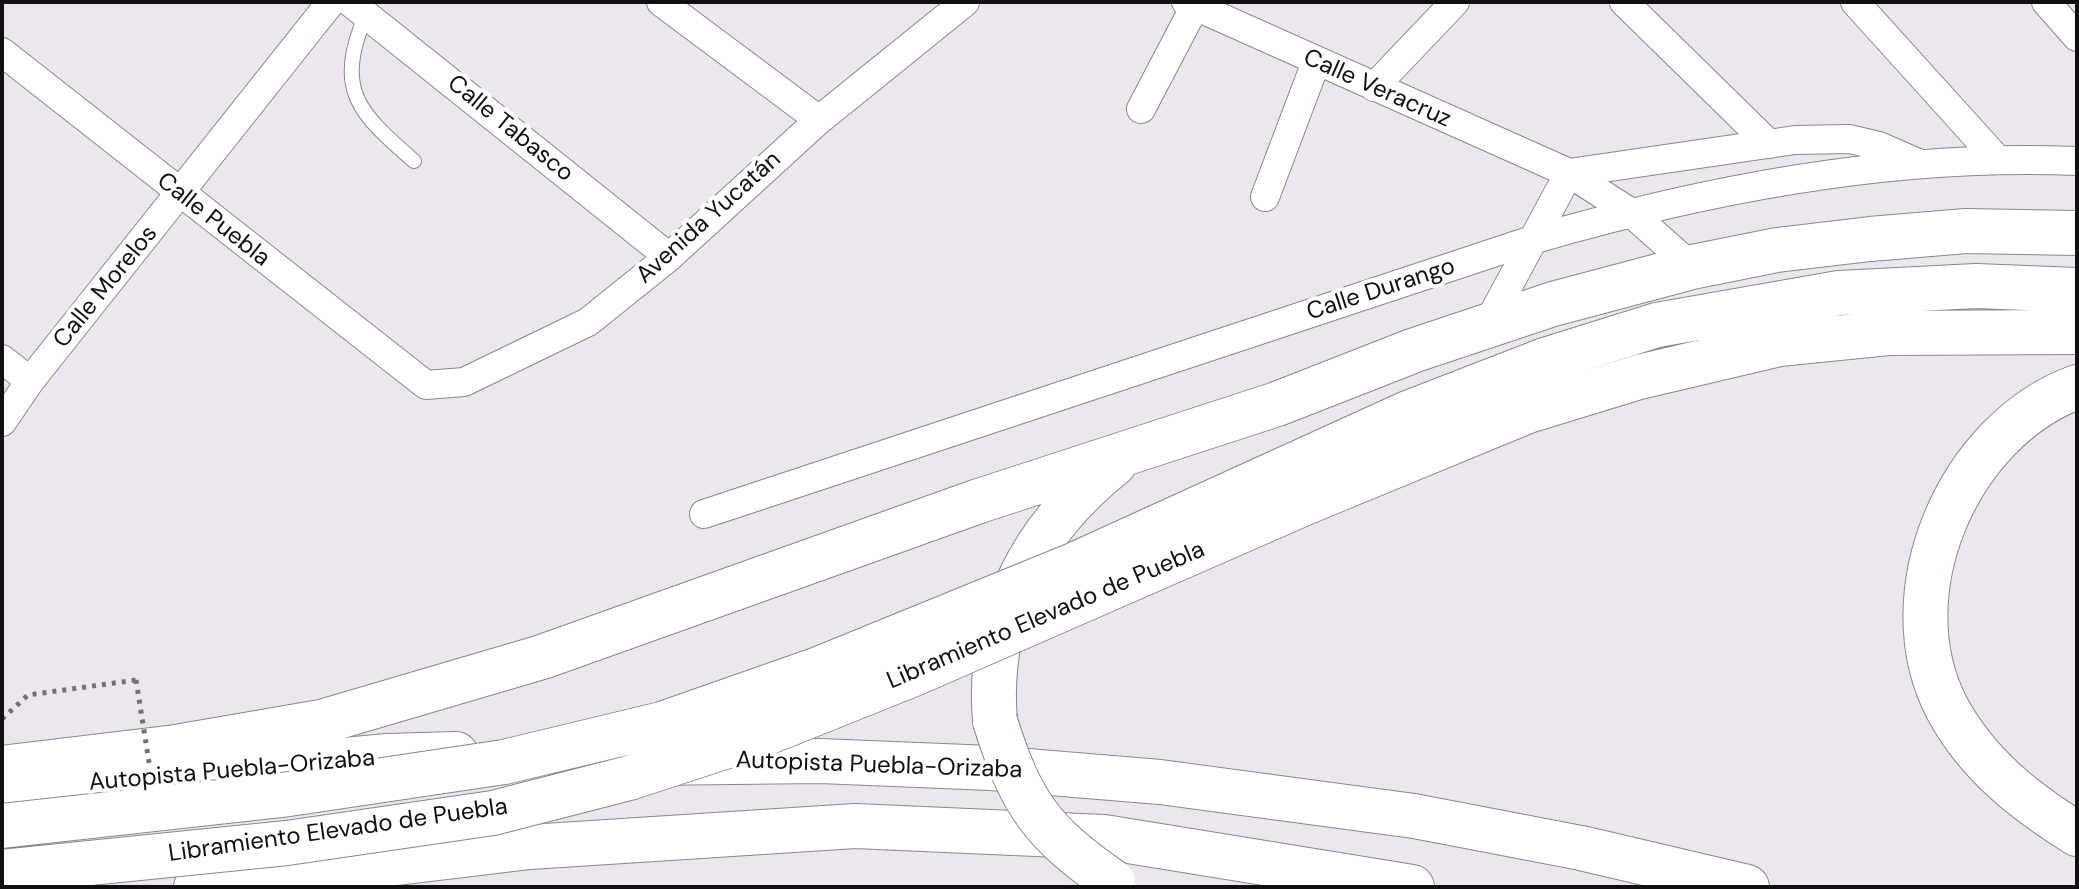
<!DOCTYPE html>
<meta charset="utf-8">
<style>
body{margin:0}
#map{position:relative;width:2079px;height:889px;overflow:hidden;background:#ece7ef;font-family:"DM Sans",sans-serif}
canvas{display:block}
.frame{position:absolute;inset:0;border:4px solid #110f12;pointer-events:none}
</style>
<div id="map">
<canvas width="2079" height="889"></canvas>
<div class="frame"></div>
</div>
<script>
const g = document.querySelector('canvas').getContext('2d');
g.lineJoin = 'round';
function trace(path, color, width, dash) {
  g.strokeStyle = color;
  g.lineWidth = width;
  g.lineCap = dash ? 'butt' : 'round';
  g.setLineDash(dash || []);
  g.stroke(path);
}
function drawText(font, color, halo, rows, align = 'center') {
  g.font = font + ' "DM Sans",sans-serif';
  g.lineWidth = 8;
  g.setLineDash([]);
  g.textBaseline = 'middle';
  g.strokeStyle = halo;
  g.fillStyle = color;
  for (const [text, x, y, turn = 0] of rows) {
    g.save();
    g.translate(x, y);
    g.rotate((+turn || 0) * Math.PI / 180);
    g.textAlign = isNaN(turn) ? turn : align;
    if (halo) g.strokeText(text, 0, 0);
    g.fillText(text, 0, 0);
    g.restore();
  }
}
const lane = new Path2D(`
 M366 14C334 91 358 112 414 161`);
const street = new Path2D(`
 M350 2 669 257
 M661 2 819 120
 M1186 2 1569 173 1630 212 1692 267
 M1624 2 1769 144
 M1855 2 1996 158
 M2046 2 2077 37
 M2 52 426 385 464 382 588 322 669 257 819 120 965 2
 M1374 87 1455 2
 M1141 109 1194 8
 M1569 173 1795 140 1850 139 1879 146 1918 163
 M1265 197 1316 62
 M1485 329 1569 173
 M2 359 30 381
 M2 422 30 381 331 2
 M704 514 1535 239C1710 188 1895 153 2077 161`);
const primary = new Path2D(`
 M2077 387C1959 430 1887 593 1947 708 1977 764 2024 801 2077 834
 M995 721C986 616 1032 529 1114 464
 M2 768 176 747 321 722 542 657 979 501 1277 404 1415 350 1553 304 1692 267 1777 250 1870 239 1966 231 2077 233`);
const highway = new Path2D(`
 M553 751 647 763 820 761 991 768 1160 782 1414 816 1581 848 1747 887
 M2 793 387 756 456 754
 M196 887 530 847 855 826 1104 837 1412 887`);
trace(lane, '#8b868e', 16);
trace(street, '#8b868e', 30);
trace(primary, '#8b868e', 46);
trace(highway, '#8b868e', 46);
trace(new Path2D(`
 M2 719 28 695 136 680`), '#747176', 5, [4, 6]);
trace(lane, '#fff', 14);
trace(street, '#fff', 28);
trace(primary, '#fff', 44);
trace(highway, '#fff', 44);
const primaryBridge = new Path2D(`
 M995 721C1021 804 1042 833 1113 882`);
const highwayBridge = new Path2D(`
 M2 826 282 795 504 762 662 724 816 670 1076 564 1408 413 1545 360 1657 325 1839 293 1976 286 2077 290
 M2 872 287 843 493 813 629 778 764 734 916 673 1307 502 1528 411 1639 377 1779 344 1888 333 2077 332`);
trace(primaryBridge, '#8b868e', 46, []);
trace(highwayBridge, '#8b868e', 46, []);
trace(new Path2D(`
 M136 680 151 775`), '#747176', 5, [4, 6]);
trace(primaryBridge, '#fff', 44);
trace(highwayBridge, '#fff', 44);
drawText('24px', '#110f12', '#fff', [
 ["Calle Veracruz",1377,89,24],
 ["Calle Tabasco",510,129,39],
 ["Avenida Yucatán",709,218,-42],
 ["Calle Puebla",213,220,38],
 ["Calle Morelos",106,287,-51],
 ["Calle Durango",1381,290,-18],
 ["Libramiento Elevado de Puebla",1046,616,-23],
 ["Autopista Puebla-Orizaba",879,766,2],
 ["Autopista Puebla-Orizaba",232,771,-5],
 ["Libramiento Elevado de Puebla",338,831,-8]
]);
</script>
